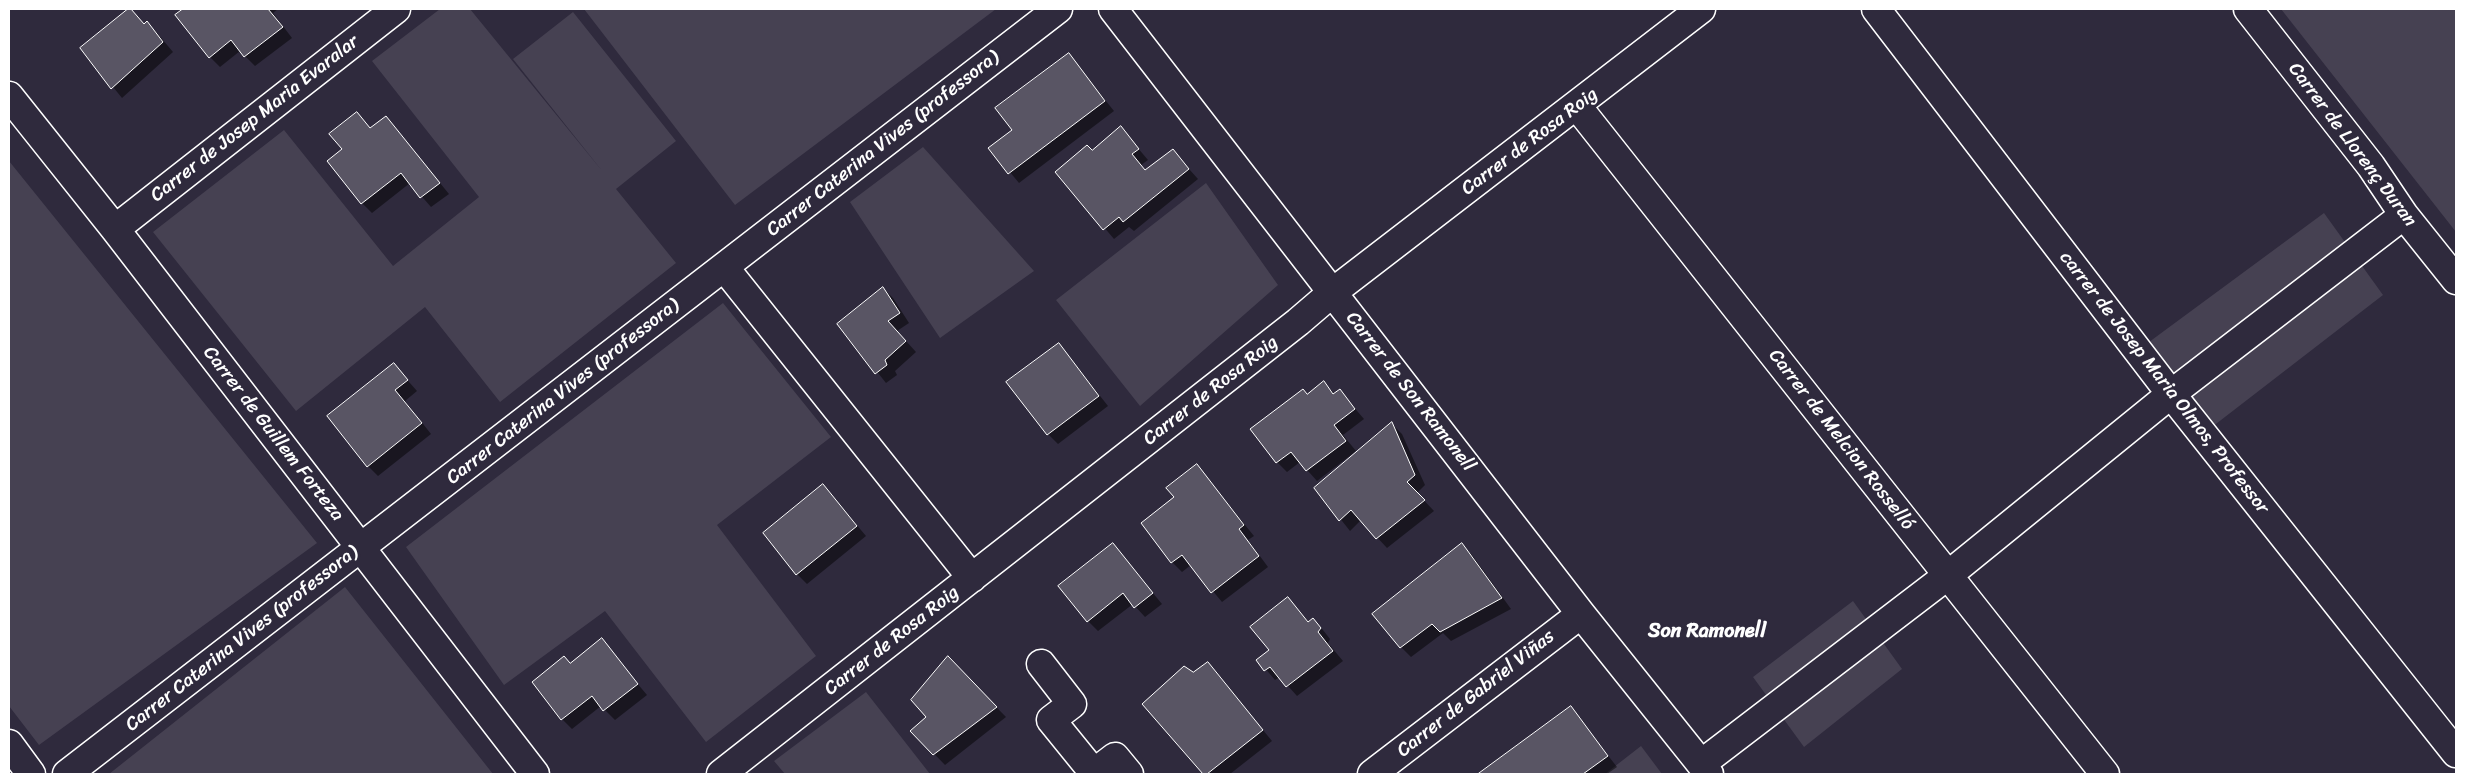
<!DOCTYPE html>
<meta charset="utf-8">
<style>
body{margin:0}
#map{position:relative;width:2465px;height:783px;overflow:hidden;background:#2f2a3d;font-family:Sriracha,sans-serif}
canvas{display:block}
.frame{position:absolute;inset:0;border:10px solid #fff;pointer-events:none}
</style>
<div id="map">
<canvas width="2465" height="783"></canvas>
<div class="frame"></div>
</div>
<script>
const g = document.querySelector('canvas').getContext('2d');
g.lineJoin = 'round';
function paint(path, color) {
  g.fillStyle = color;
  g.fill(path, 'evenodd');
}
function trace(path, color, width, dash) {
  g.strokeStyle = color;
  g.lineWidth = width;
  g.lineCap = dash ? 'butt' : 'round';
  g.setLineDash(dash || []);
  g.stroke(path);
}
function drawText(font, color, halo, rows, align = 'center') {
  g.font = font + ' Sriracha,sans-serif';
  g.lineWidth = 5;
  g.setLineDash([]);
  g.textBaseline = 'middle';
  g.strokeStyle = halo;
  g.fillStyle = color;
  for (const [text, x, y, turn = 0] of rows) {
    g.save();
    g.translate(x, y);
    g.rotate((+turn || 0) * Math.PI / 180);
    g.textAlign = isNaN(turn) ? turn : align;
    if (halo) g.strokeText(text, 0, 0);
    g.fillText(text, 0, 0);
    g.restore();
  }
}
paint(new Path2D(`
 M440 9H470L603 172 513 59 573 12 676 141 616 189 676 263 500 402 425 307 296 411 153 232 284 130 393 266 479 197 372 61Z
 M584 9H996L735 205Z
 M2281 9H2456V232Z
 M923 147 1034 271 940 338 850 202Z
 M9 161 317 543 39 745 9 706Z
 M1206 183 1278 285 1140 406 1056 300Z
 M2324 213 2383 295 2212 427 2145 345Z
 M723 303 831 437 717 525 816 656 706 742 605 611 504 685 406 547Z
 M345 587 493 774H109Z
 M1853 601 1902 669 1804 747 1753 677Z
 M866 692 930 774H785L774 761Z
 M1641 746 1662 774H1605Z`), '#464152');
paint(new Path2D(`
 M130 9 145 25 147 23 157 33 173 52 122 98 82 49Z
 M184 9H278L273 13 292 38 255 66 240 51 220 67 210 57Z
 M1069 55 1114 111 1019 183 990 148 1014 131Z
 M357 114 371 129 386 117 449 194 431 207 410 183 372 213 362 203 343 150Z
 M1121 128 1148 160 1141 165 1146 171 1172 150 1198 179 1134 231 1129 227 1114 239 1057 172 1092 151Z
 M883 288 893 298 909 323 897 331 916 352 895 371 897 375 886 383 839 324Z
 M1059 344 1108 406 1058 444 1048 434Z
 M394 365 417 391 405 401 431 434 378 476 368 466Z
 M1324 383 1335 394 1340 391 1364 419 1343 435 1356 451 1317 481 1300 462 1287 472 1277 462 1307 395Z
 M1392 424 1402 434 1425 485 1417 493 1434 511 1387 548 1361 520 1350 531 1316 488Z
 M1197 466 1254 536 1248 540 1268 567 1222 602 1191 565 1182 572 1172 562 1176 498Z
 M823 485 866 536 807 584 797 574Z
 M1113 545 1162 604 1145 617 1133 604 1098 631 1088 621Z
 M1462 545 1472 555 1511 609 1451 641 1443 633 1411 657 1401 647Z
 M1288 599 1309 622 1312 620 1323 630 1330 639 1328 643 1343 661 1297 696 1280 677 1275 680 1258 660 1271 650Z
 M601 640 647 695 615 720 601 706 572 729 562 719 571 664Z
 M948 658 1006 717 945 765 912 731 928 717Z
 M1208 663 1272 741 1230 774H1204L1144 704Z
 M1571 708 1617 767 1607 774H1480Z`), '#0007');
const building = new Path2D(`
 M128 9H131L144 24 147 21 163 42 111 89 80 48Z
 M183 9H268L283 27 244 57 231 40 209 58 175 15Z
 M1069 53 1105 101 1008 174 988 148 1012 130 995 108Z
 M357 112 370 128 386 116 440 183 420 198 401 173 361 204 327 161 342 149 329 134Z
 M1121 126 1139 149 1132 154 1145 170 1173 149 1189 169 1123 222 1119 217 1103 230 1055 172 1087 145 1092 150Z
 M883 287 900 313 888 321 906 341 885 360 887 365 875 374 837 324Z
 M1059 343 1099 396 1047 435 1006 382Z
 M394 363 408 380 395 390 422 423 367 467 327 416Z
 M1324 381 1333 394 1340 389 1355 409 1334 425 1346 441 1306 471 1291 452 1276 463 1250 429 1303 389 1307 394Z
 M1392 422 1415 475 1407 482 1425 500 1376 539 1351 510 1339 521 1314 488Z
 M1197 464 1244 525 1239 529 1259 556 1211 593 1182 555 1171 563 1141 523 1174 497 1166 488Z
 M823 484 857 526 796 575 763 533Z
 M1113 543 1153 593 1134 608 1123 593 1087 622 1058 586Z
 M1462 543 1502 598 1440 632 1432 624 1400 648 1372 614Z
 M1288 597 1308 622 1313 618 1321 628 1318 632 1333 651 1286 687 1270 667 1264 671 1256 660 1269 650 1250 627Z
 M602 638 638 684 603 711 592 696 561 720 532 682 564 656 570 663Z
 M948 656 997 707 933 755 910 731 926 717 911 700Z
 M1208 662 1263 730 1207 774H1203L1142 704 1184 666 1193 672Z
 M1571 706 1608 756 1583 774H1478Z`);
paint(building, '#595564');
trace(building, '#fff', 1);
const street = new Path2D(`
 M1113 9 1581 614 1709 774
 M1876 9 2171 394 2456 753
 M2248 9 2371 166 2404 215 2456 280
 M9 96 115 229 535 774
 M1577 106 2105 774
 M115 229 396 9
 M724 267 972 578
 M1041 664 1072 704 1051 720 1094 773 1115 757 1129 774
 M9 744 31 774
 M1701 764 1947 576 2171 394 2404 215
 M67 774 1058 9
 M721 774 1298 322 1333 292 1701 9
 M1372 774 1581 614`);
trace(street, '#fff', 31);
trace(street, '#2f2a3d', 28);
drawText('19px', '#fff', '#2f2a3d', [
 ["Carrer de Josep Maria Evaralar",255,119,-38],
 ["Carrer de Rosa Roig",1530,142,-37],
 ["Carrer Caterina Vives (professora)",883,144,-38],
 ["Carrer de Llorenç Duran",2352,145,53],
 ["carrer de Josep Maria Olmos, Professor",2164,383,52],
 ["Carrer de Rosa Roig",1211,391,-38],
 ["Carrer Caterina Vives (professora)",563,392,-38],
 ["Carrer de Son Ramonell",1410,392,52],
 ["Carrer de Guillem Forteza",273,434,52],
 ["Carrer de Melcion Rosselló",1841,440,52],
 ["Carrer Caterina Vives (professora)",242,639,-38],
 ["Carrer de Rosa Roig",892,641,-38],
 ["Carrer de Gabriel Viñas",1476,694,-38]
]);
drawText('bold 20px', '#fff', '#2f2a3d', [
 ["Son Ramonell",1707,632]
]);
</script>
